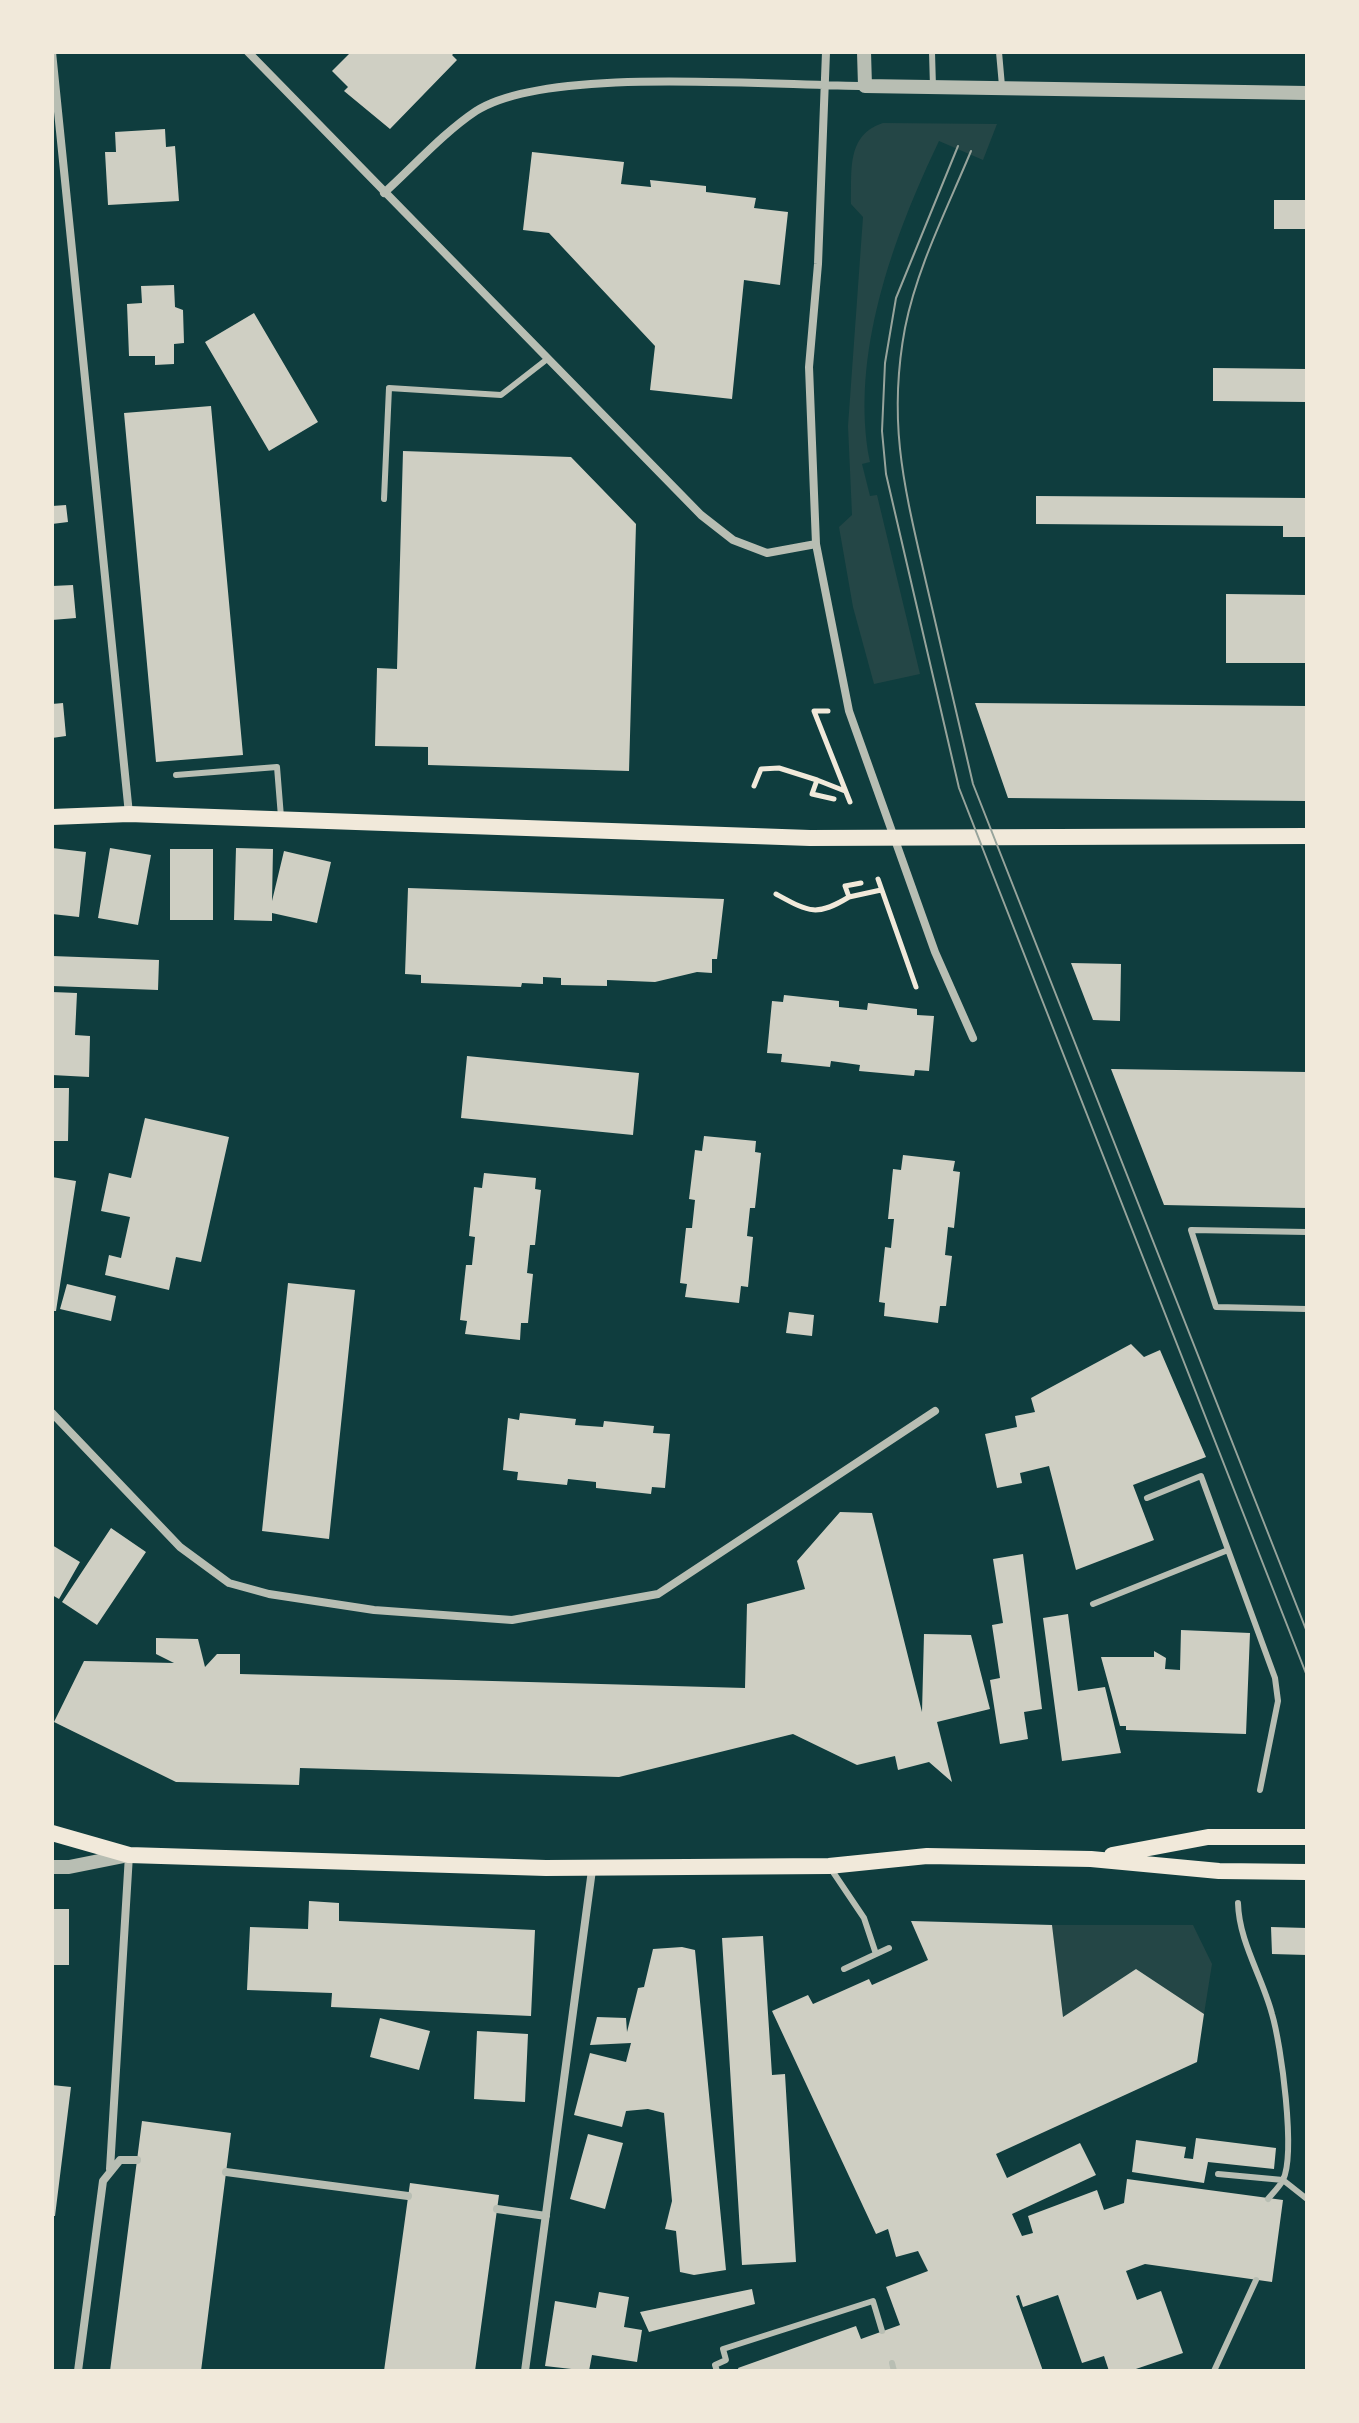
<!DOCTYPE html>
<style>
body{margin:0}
#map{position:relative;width:1359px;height:2423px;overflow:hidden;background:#0f3d3e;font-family:"Space Grotesk",sans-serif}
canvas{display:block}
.frame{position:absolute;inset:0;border:54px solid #f1e9da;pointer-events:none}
</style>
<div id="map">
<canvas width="1359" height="2423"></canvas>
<div class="frame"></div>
</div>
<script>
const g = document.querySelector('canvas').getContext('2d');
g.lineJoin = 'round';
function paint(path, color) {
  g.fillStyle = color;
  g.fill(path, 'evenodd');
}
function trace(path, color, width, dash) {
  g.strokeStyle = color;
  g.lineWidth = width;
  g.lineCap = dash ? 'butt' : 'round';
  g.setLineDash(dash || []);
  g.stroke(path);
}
paint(new Path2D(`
 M883 123 997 124 983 160 939 141C894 235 849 356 870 462L862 464 870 496 877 495 920 674 874 684 853 607 839 527 852 515 848 426 863 217 851 204C852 171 846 135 883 123Z
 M1052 1925H1193L1212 1964 1204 2014 1136 1969 1063 2017Z`), '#244646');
paint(new Path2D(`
 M351 52H455L452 55 457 60 390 129 344 91 348 87 332 71Z
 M165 129 166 147 175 146 179 201 108 205 105 152H116L115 132Z
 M532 152 624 162 621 184 651 187 650 180 706 186V192L756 198 754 208 788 212 780 285 744 280 732 399 650 390 655 346 549 233 523 230Z
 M1274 200H1307V229H1274Z
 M174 285 175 307 183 310 184 343 174 344V364L155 365V356H129L127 304 142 303 141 286Z
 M254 313 318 422 269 451 205 342Z
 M1213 368 1307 369V402L1213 401Z
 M211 406 243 755 156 762 124 413Z
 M403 451 571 457 636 524 629 771 428 765V747L375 746 377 668 397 669Z
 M1036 496 1307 498V537H1283V526L1036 524Z
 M66 505 68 522 52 524V506Z
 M73 585 76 618 52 620V586Z
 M1226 594 1307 595V663H1226Z
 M63 703 66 736 52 738V704Z
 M975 703 1307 706V801L1008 798Z
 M52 848 86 852 79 917 52 914Z
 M110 848 151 855 138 925 98 918Z
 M236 848 273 849 272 901 284 851 331 862 317 923 272 913V921L234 920Z
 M170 849H213V920H170Z
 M408 888 724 899 717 959H712V973L697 972 655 982 607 980V986L561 985V978L543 977V984L522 983 521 987 421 983V975L405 974Z
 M52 956 159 960 158 990 52 986Z
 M1071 963 1121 964 1120 1021 1093 1020Z
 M52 992 77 993 75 1035 90 1036 89 1077 52 1075Z
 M784 995 839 1001V1007L867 1010 868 1003 917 1009V1015L934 1016 929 1071 915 1070 914 1076 859 1071 860 1065 831 1061 830 1067 781 1062 782 1054 767 1053 772 1001 783 1002Z
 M467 1056 639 1073 633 1135 461 1118Z
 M1111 1069 1307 1072V1208L1164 1205Z
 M52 1088H69L68 1141H52Z
 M145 1118 229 1137 201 1262 176 1257 169 1290 105 1275 109 1255 121 1258 130 1217 101 1211 109 1173 131 1178Z
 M704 1136 756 1141 755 1152 761 1153 755 1208H750L747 1236 753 1237 748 1287 741 1286 739 1303 685 1297 687 1284 680 1283 686 1228H692L695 1200 689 1199 695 1150 702 1151Z
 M903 1155 955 1161 953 1171 960 1172 954 1228 948 1227 945 1255 952 1256 946 1306H940L938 1323 884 1316 885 1303 879 1302 885 1247 891 1248 894 1219H888L893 1169 901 1170Z
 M484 1173 536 1178 535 1189 541 1190 535 1245H530L527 1273 533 1274 528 1323H521L520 1340 465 1334 467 1321 460 1320 466 1265H472L475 1237 469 1236 474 1187 482 1188Z
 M52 1177 76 1181 56 1311H52Z
 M288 1283 355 1290 329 1539 262 1531Z
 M67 1284 116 1296 111 1321 60 1309Z
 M789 1312 814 1315 812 1336 786 1333Z
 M1131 1344 1144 1357 1160 1350 1206 1457 1133 1485 1154 1540 1076 1570 1049 1466 1020 1473 1022 1483 997 1488 985 1434 1017 1427 1015 1416 1035 1412 1031 1398Z
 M520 1413 576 1419 575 1425 603 1427 604 1421 654 1426 653 1433 670 1434 665 1488 652 1487 651 1494 596 1488V1482L568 1479 567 1485 517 1480 518 1472 503 1470 508 1418 519 1420Z
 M840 1512 872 1513 922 1712 924 1634 971 1635 990 1709 937 1722 952 1782 929 1762 898 1770 895 1756 857 1765 793 1734 619 1777 300 1768 299 1785 176 1782 54 1722 84 1661 174 1663 156 1654V1638L198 1639 205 1667 217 1654H240V1674L745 1688 747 1604 805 1589 797 1561Z
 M111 1528 146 1552 97 1625 62 1602Z
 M52 1545 80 1562 59 1599 52 1595Z
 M1023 1554 1042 1709 1024 1712 1028 1739 1000 1744 990 1680 1000 1678 992 1625 1003 1623 993 1559Z
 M1068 1614 1078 1691 1105 1687 1121 1753 1062 1761 1043 1618Z
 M1181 1630 1250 1633 1246 1734 1126 1730V1726H1120L1101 1657H1154V1651L1166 1658 1165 1669 1180 1670Z
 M309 1901 339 1903V1921L535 1930 531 2016 331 2007 332 1993 247 1990 250 1927 308 1929Z
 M52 1909H69V1965H52Z
 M911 1921 1052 1925 1063 2017 1136 1969 1204 2014 1197 2062 996 2154 1007 2178 1080 2143 1096 2175 1012 2214 1022 2236 1033 2233 1028 2216 1097 2190 1104 2210 1124 2203 1127 2179 1283 2200 1272 2282 1145 2264 1126 2271 1137 2300 1161 2291 1183 2353 1130 2371H1109L1104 2356 1082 2363 1058 2295 1023 2307 1019 2295 1016 2296 1043 2371H739L738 2368 856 2326 861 2339 900 2325 886 2287 928 2271 918 2251 896 2257 888 2229 876 2234 772 2011 808 1995 813 2004 869 1979 872 1985 928 1960Z
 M1271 1927 1307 1928V1955L1272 1954Z
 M763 1936 772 2075 785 2074 796 2262 742 2265 722 1938Z
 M682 1947 695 1950 726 2270 694 2275 680 2272 676 2231 665 2229 672 2201 664 2113 648 2109 626 2111 622 2127 574 2115 590 2053 626 2062 631 2043 590 2045 597 2017 626 2018 627 2032 638 1988 644 1987 653 1949Z
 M380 2018 430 2031 419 2070 370 2057Z
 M477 2031 528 2034 525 2102 474 2099Z
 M52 2085 71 2087 55 2216H52Z
 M142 2121 231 2133 201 2371H110Z
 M588 2134 623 2143 605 2209 570 2199Z
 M1196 2138 1276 2148 1274 2169 1208 2162 1204 2183 1132 2172 1136 2140 1186 2147 1184 2158 1193 2159Z
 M410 2183 499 2195 475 2371H384Z
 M752 2289 755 2304 649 2332 640 2312Z
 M599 2292 629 2297 624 2327 642 2330 637 2362 592 2355 589 2371 545 2366 555 2301 596 2308Z`), '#cfcfc3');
trace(new Path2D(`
 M828 711H814L850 802
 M754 786 761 769 779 768 817 780
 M834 799 812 794 817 780 845 791
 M878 879 916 987
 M861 883 845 886 849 897 881 890
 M776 894C809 912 816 917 849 897`), '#f1e9da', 5);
trace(new Path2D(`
 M932 52 933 87
 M999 52 1002 86
 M384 499 389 388 501 395 546 360
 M176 775 277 767 281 817
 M1307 1232 1191 1230 1216 1307 1307 1309
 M1147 1498 1201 1476 1275 1678 1278 1701 1260 1790
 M1093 1604 1228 1550
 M831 1869 864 1918 876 1954
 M1238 1903C1239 1942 1262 1976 1272 2014 1281 2044 1296 2153 1283 2180 1280 2186 1273 2193 1268 2199
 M844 1969 889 1948
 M1218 2174 1283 2180 1307 2199
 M892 2363 894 2371
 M717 2371 715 2365 726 2360 723 2349 873 2301 882 2331
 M1214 2371 1256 2280`), '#b8beb3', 6);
trace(new Path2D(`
 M52 52 129 814
 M248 52 701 515 733 540 767 553 816 544
 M826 52 818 264 809 367 816 544 849 711 935 952 973 1038
 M384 193C413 167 443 133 476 111 547 65 774 86 865 86
 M52 1413 180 1547 229 1583 269 1594 374 1610 512 1620 658 1594 935 1411
 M110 2169 129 1855
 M226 2172 408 2196
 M497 2209 546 2216
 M78 2371 103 2181 120 2160H137
 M525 2371 592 1870`), '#b8beb3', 8);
trace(new Path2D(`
 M864 52 865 86 1307 93
 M52 1867H69L129 1855`), '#b8beb3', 14);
trace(new Path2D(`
 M52 817 129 814 810 838 1307 836
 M52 1833 129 1855 546 1868 829 1866 927 1856 1091 1859 1219 1871 1307 1872
 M1112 1855 1208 1837H1307`), '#f1e9da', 16);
trace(new Path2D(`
 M958 146 896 298 885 363 882 431 886 474 959 788 1307 1676
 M971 151C947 209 917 267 905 328 887 424 905 490 926 582 941 649 957 716 973 784L1307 1632`), '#97a49c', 2);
</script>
